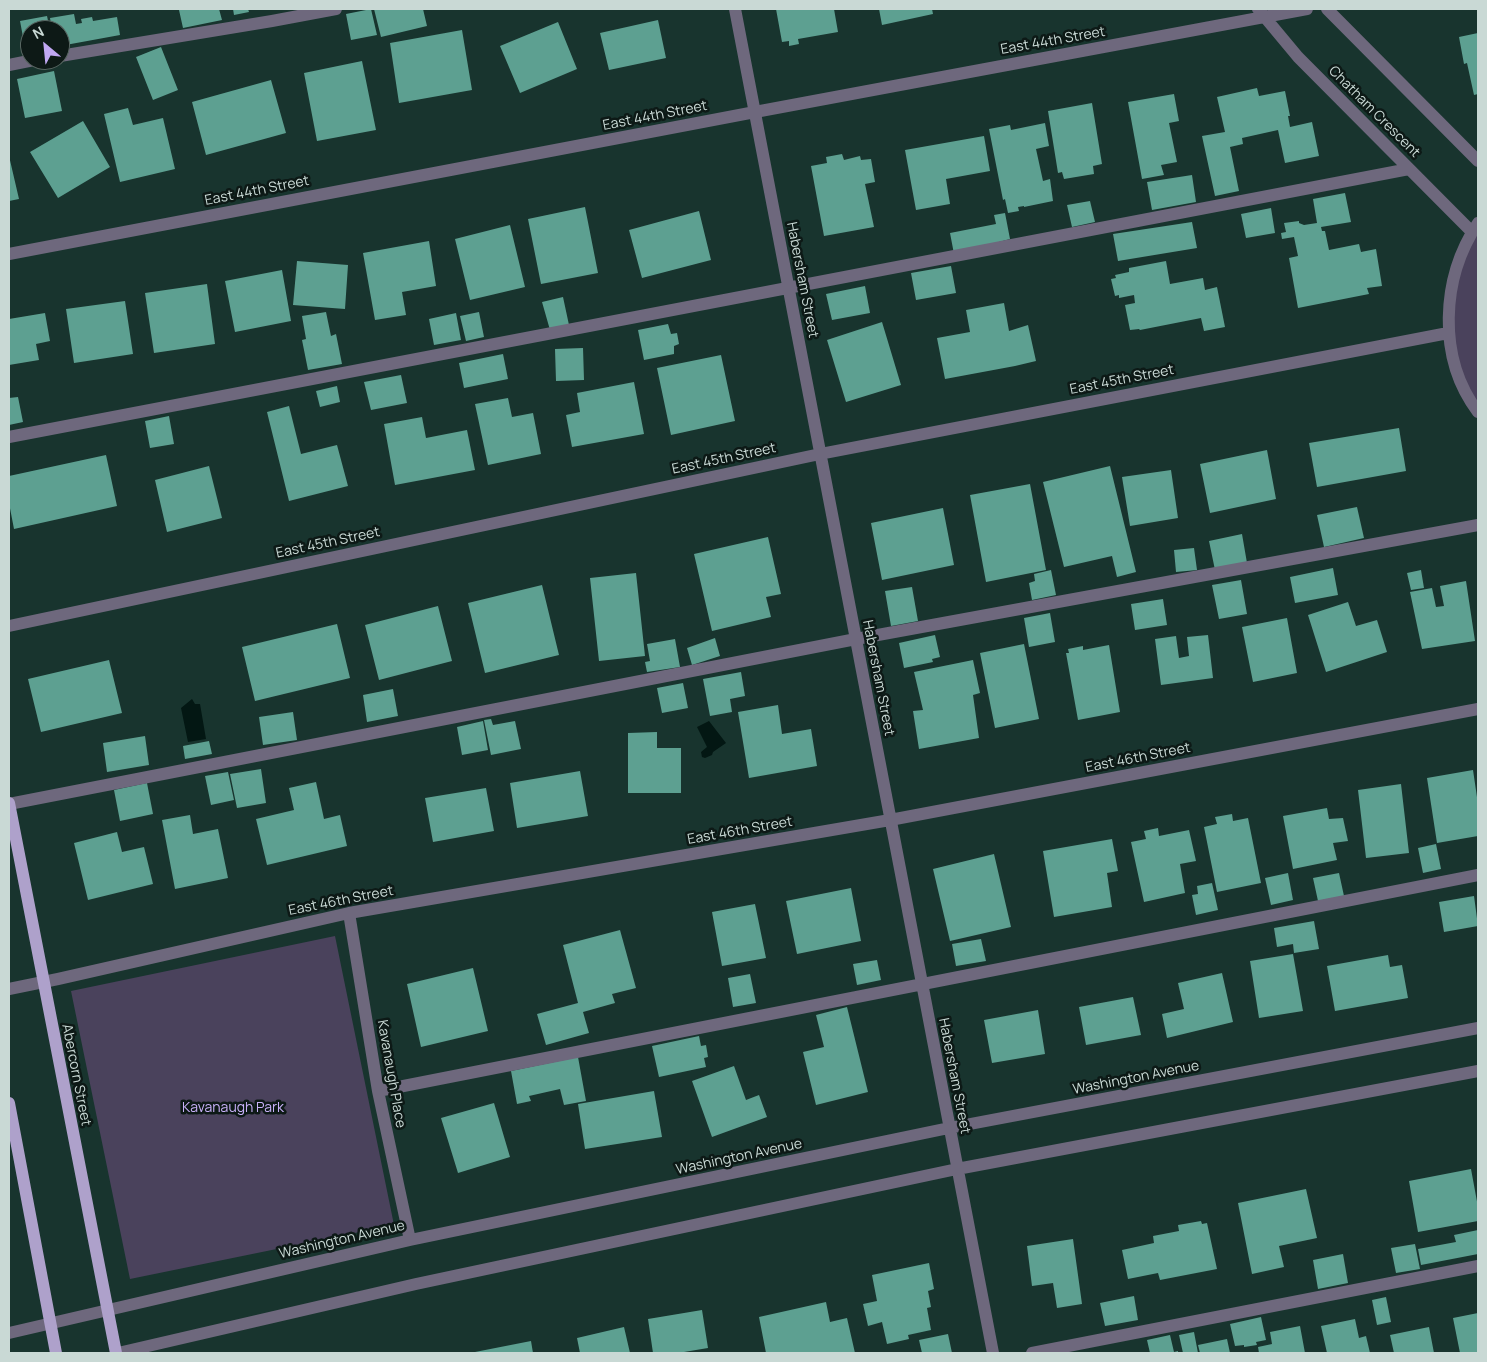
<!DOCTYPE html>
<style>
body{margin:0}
#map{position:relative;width:1487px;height:1362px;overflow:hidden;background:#18342e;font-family:Manrope,sans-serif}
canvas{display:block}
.frame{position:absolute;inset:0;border:10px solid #c9d9d5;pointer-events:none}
.north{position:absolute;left:20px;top:20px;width:50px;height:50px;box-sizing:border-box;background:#0d1916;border:1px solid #586662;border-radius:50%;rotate:332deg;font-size:14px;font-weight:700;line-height:20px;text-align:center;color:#c9d9d5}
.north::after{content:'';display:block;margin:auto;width:18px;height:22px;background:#c1a8f3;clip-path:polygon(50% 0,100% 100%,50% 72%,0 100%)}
</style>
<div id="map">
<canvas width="1487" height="1362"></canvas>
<div class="frame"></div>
<div class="north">N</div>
</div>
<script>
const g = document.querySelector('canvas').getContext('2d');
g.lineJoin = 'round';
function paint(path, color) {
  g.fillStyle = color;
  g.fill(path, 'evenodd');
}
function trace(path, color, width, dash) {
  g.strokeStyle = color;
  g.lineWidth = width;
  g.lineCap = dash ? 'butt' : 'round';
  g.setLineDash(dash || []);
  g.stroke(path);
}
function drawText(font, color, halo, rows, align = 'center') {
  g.font = font + ' Manrope,sans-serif';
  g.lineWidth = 5;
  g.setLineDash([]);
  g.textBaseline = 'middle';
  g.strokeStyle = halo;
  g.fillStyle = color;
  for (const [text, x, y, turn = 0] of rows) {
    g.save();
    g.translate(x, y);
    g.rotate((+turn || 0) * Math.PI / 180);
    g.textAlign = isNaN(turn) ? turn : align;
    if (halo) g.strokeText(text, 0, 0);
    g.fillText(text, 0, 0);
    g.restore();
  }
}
paint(new Path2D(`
 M1478 223V412L1455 369 1452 280Z
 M335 936 394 1225 130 1279 71 991Z`), '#4a425c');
paint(new Path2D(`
 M192 699 195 704H200L206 739 188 742 181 708Z
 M709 721 726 743 713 752 712 755 705 758 702 757 701 752 707 747 697 727Z`), '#031713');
paint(new Path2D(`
 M185 9H219L222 20 183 28 179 10Z
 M233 9H248L249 12 234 15Z
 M371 9 377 35 351 40 346 14Z
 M374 9H423L427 26 381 37Z
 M776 9H834L838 32 798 39 799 44 789 46V41L782 42Z
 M879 9H932L933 14 882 25Z
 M74 14 76 24 82 23 81 19 92 17 93 21 117 17 120 35 60 46V30H52L50 18Z
 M47 16 50 30H30V52L26 53 20 21Z
 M658 20 666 58 609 70 600 33Z
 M558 22 577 69 520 93 500 46Z
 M462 30 472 90 399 103 390 43Z
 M1478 33V94L1474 95 1467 63 1464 64 1459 37Z
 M161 47 178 90 153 100 136 57Z
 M362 61 376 130 317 141 304 73Z
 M54 71 62 111 25 118 17 79Z
 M271 80 286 133 206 155 192 102Z
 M1257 88 1259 96 1285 91 1290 116H1288L1290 127 1312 122 1319 156 1285 163 1278 130 1242 138 1243 144 1230 147 1239 191 1215 196 1202 136 1225 132 1217 97Z
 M1174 94 1179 121 1169 123 1177 162 1161 165 1164 175 1142 179 1128 102Z
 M1092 103 1102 164 1093 166 1094 174 1064 179 1062 172 1058 173 1048 111Z
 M128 108 133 125 163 118 175 169 120 182 104 114Z
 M83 121 110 167 58 198 30 152Z
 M1045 123 1049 146 1036 149 1043 181 1050 179 1053 201 1024 207V206L1018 207 1019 211 1008 213 1005 199 1003 200 989 129 1010 125 1011 130Z
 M984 136 990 171 946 179 950 204 916 210 905 150Z
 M842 154 844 160 860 156 861 160 871 159 875 182 865 184 874 227 824 236 811 166 827 163 826 157Z
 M9 156 19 199 9 201Z
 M1192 175 1196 202 1152 210 1147 182Z
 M1345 193 1351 222 1321 227 1322 231H1325L1329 250 1359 244 1361 252 1376 249 1382 286 1367 288 1369 294 1298 308 1289 258 1298 256 1294 237 1282 239 1281 233 1286 232 1284 223 1299 221V223L1304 225 1317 223 1313 199Z
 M1090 201 1095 222 1072 227 1067 205Z
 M585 207 598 273 541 284 528 219Z
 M1271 208 1275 233 1246 238 1241 214Z
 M699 211 711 260 642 278 629 230Z
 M1005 213 1010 239 954 254 950 233 996 224 994 215Z
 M1192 222 1197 248 1118 261 1113 234Z
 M510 225 525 287 470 300 455 239Z
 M429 241 436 286 402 292 406 315 375 320 363 253Z
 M297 261 348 265 345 309 293 305Z
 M1166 261 1170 284 1203 278 1205 290 1217 287 1225 327 1204 331 1201 318 1140 330 1139 329 1130 330 1125 305 1135 303 1134 295 1119 298V295L1115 296 1111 279 1116 278 1115 275 1129 272V268Z
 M951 266 956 293 916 300 911 273Z
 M282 270 291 321 235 332 225 281Z
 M207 284 215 344 154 353 145 293Z
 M865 286 870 313 832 320 826 294Z
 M563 297 569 325 550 330 542 302Z
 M125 301 133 354 74 363 66 309Z
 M1004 303 1009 331 1028 325 1036 361 1015 366 945 379 937 338 970 332 966 310Z
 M326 312 331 336 336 334 342 364 308 370 302 340 306 339 302 316Z
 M479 312 484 337 466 341 460 316Z
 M45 313 50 341 36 344 39 360 9 365V319Z
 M456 313 461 340 434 345 429 319Z
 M882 322 901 385 846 402 827 340Z
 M668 324 671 334 677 333 679 344 674 346V354L644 360 638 330Z
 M583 348 584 380 556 381 555 349Z
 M503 354 508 379 464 388 459 363Z
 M721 355 735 421 671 435 657 368Z
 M401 375 407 403 371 410 364 382Z
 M634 382 644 434 572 447 566 415 580 412 577 393Z
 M337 386 340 402 320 407 316 391Z
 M18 397 23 422 9 425V398Z
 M508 398 512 417 533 413 541 454 488 465 475 404Z
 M289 406 301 454 337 445 348 486 289 501 267 412Z
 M169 416 174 444 150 448 145 421Z
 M422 417 426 438 467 430 475 470 395 485 384 424Z
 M1399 428 1406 471 1317 487 1309 443Z
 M1267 450 1276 499 1210 513 1200 464Z
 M106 455 117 506 14 529 9 503V476Z
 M209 466 222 518 167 532 155 480Z
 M1110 466 1136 572 1117 577 1112 556 1064 567 1043 482Z
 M1171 470 1178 518 1130 526 1122 477Z
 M1030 484 1046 570 986 582 970 495Z
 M1357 507 1364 538 1324 547 1317 515Z
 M943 508 954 565 882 580 871 523Z
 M1242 534 1247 563 1215 570 1209 541Z
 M768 537 781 594 766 597 771 617 712 631 694 554Z
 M1194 548 1197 570 1176 572 1174 550Z
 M1333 568 1338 595 1295 603 1290 577Z
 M1051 570 1056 595 1032 600 1029 583 1035 581 1034 574Z
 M1421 570 1424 588 1411 590 1407 573Z
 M636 573 645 656 599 661 590 578Z
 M1241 580 1247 614 1219 619 1212 585Z
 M1466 581 1475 641 1422 649 1410 592 1432 588 1436 607 1444 606 1440 586Z
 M542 585 559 655 485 673 468 603Z
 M912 587 918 621 891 626 885 591Z
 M1163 599 1167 625 1135 630 1131 604Z
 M1348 602 1356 626 1377 620 1387 652 1326 672 1308 615Z
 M438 606 452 661 379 680 365 625Z
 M1050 613 1055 642 1029 647 1024 618Z
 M1287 618 1297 673 1253 682 1242 627Z
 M337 624 350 678 255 701 242 647Z
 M935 635 940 657 932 659 933 662 904 668 899 643Z
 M1208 635 1213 678 1161 685 1155 639 1176 636 1179 658 1189 656 1187 637Z
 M715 638 720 656 692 665 687 648Z
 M675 639 680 667 647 672 645 662 650 661 647 644Z
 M1024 644 1039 719 995 728 980 653Z
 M1109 645 1120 712 1078 720 1066 653H1069L1068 649 1083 646V650Z
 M109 660 122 713 41 732 28 679Z
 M973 660 980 693 973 695 979 738 919 749 913 711 923 710 914 672Z
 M741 672 745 696 730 699 732 712 710 716 703 679Z
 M683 683 688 708 662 713 657 688Z
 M393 689 398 716 367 722 363 695Z
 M778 705 782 734 811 729 817 766 749 778 738 712Z
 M293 712 297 740 263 745 259 717Z
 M491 719 493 725 515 721 521 749 491 755 484 720Z
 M483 721 488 750 462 755 457 727Z
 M657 732V748H681V793H628V733Z
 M145 736 149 765 107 772 103 743Z
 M209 741 212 754 185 759 183 746Z
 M261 769 266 803 237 808 230 774Z
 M1473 770 1478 804V836L1437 843 1427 778Z
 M580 771 588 816 517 828 510 783Z
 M228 772 234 800 211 805 205 776Z
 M316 782 324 819 340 815 347 846 267 865 256 819 294 810 289 788Z
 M147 783 153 814 120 821 114 790Z
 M1401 784 1409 853 1366 858 1358 790Z
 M486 788 494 831 433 842 425 798Z
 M1327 808 1329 819 1343 818 1348 841 1333 843 1337 860 1293 869 1283 816Z
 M1232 814 1233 821 1248 818 1261 883 1217 892 1204 827 1217 824 1215 817Z
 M190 815 193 834 218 829 228 878 175 889 162 820Z
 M1158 828 1159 836 1189 830 1196 861 1180 864 1185 893 1144 902 1131 842 1146 839 1144 831Z
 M117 832 122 852 144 847 153 884 88 900 74 843Z
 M1112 839 1118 871 1107 873 1112 907 1054 917 1043 851Z
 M1436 844 1441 869 1423 873 1418 848Z
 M994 854 1011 927 950 941 933 869Z
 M1288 873 1293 900 1271 905 1265 878Z
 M1339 873 1344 896 1318 901 1313 878Z
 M1212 883 1218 910 1196 915 1192 895 1198 894 1197 886Z
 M851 888 861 941 797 954 786 901Z
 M1474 896 1478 926 1444 932 1439 902Z
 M755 904 766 958 722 966 712 912Z
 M1314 921 1319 949 1294 953 1293 944 1277 947 1274 928Z
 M620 930 636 988 612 994 615 1003 583 1012 589 1033 546 1045 537 1014 578 1003 563 945Z
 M981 939 986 961 956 966 952 944Z
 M1293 954 1303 1011 1259 1018 1250 961Z
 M1388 955 1390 967 1402 965 1408 998 1335 1011 1327 966Z
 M877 960 881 980 857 985 853 964Z
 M473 968 488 1031 421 1047 407 984Z
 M1222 973 1233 1022 1167 1038 1162 1014 1184 1009 1178 983Z
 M750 974 756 1003 733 1007 728 978Z
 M1133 997 1141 1035 1086 1045 1079 1007Z
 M847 1007 868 1092 816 1105 803 1052 824 1047 816 1015Z
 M1038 1010 1045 1054 992 1063 984 1020Z
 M699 1036 701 1046 706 1045 708 1057 704 1058 706 1067 659 1077 652 1046Z
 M578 1057 586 1101 564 1105 560 1089 529 1096 531 1101 517 1104 511 1071Z
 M734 1066 746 1100 759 1095 767 1117 712 1137 692 1081Z
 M654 1091 662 1137 585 1149 578 1104Z
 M494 1103 510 1157 458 1173 441 1118Z
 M1471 1169 1478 1207V1221L1418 1232 1409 1181Z
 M1306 1189 1317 1238 1279 1246 1284 1267 1252 1274 1238 1203Z
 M1201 1221 1202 1224 1207 1223 1217 1269 1160 1280 1158 1273 1128 1279 1122 1250 1154 1243 1153 1236 1179 1231 1178 1225Z
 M1478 1230V1254L1421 1265 1418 1249 1456 1242 1454 1235Z
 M1073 1239 1082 1304 1057 1308 1053 1283 1032 1286 1027 1246Z
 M1415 1244 1420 1269 1396 1273 1391 1248Z
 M1343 1254 1348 1283 1318 1289 1313 1260Z
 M929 1263 934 1289 928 1291 931 1307 927 1308 931 1330 908 1335 909 1339 887 1344 882 1322 868 1326 863 1304 877 1301 872 1275Z
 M1134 1296 1138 1320 1105 1326 1100 1303Z
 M1386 1297 1391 1322 1377 1325 1372 1300Z
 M826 1302 830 1322 847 1318 855 1353H766L759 1317Z
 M702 1310 708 1348 678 1353H653L648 1319Z
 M1478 1313V1353H1460L1453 1318Z
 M1261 1317 1266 1340 1256 1342 1257 1345 1244 1347V1345L1235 1346 1230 1324Z
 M1355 1319 1359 1338 1366 1336 1370 1353H1327L1321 1326Z
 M1300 1326 1305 1353H1259L1258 1347 1272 1344 1270 1332Z
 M624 1327 630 1353H580L577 1338Z
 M1429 1327 1434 1353H1394L1390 1335Z
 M1194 1332 1198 1353H1183L1179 1335Z
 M948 1334 952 1353H922L919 1340Z
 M1170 1335 1174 1352 1178 1351V1353H1150L1147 1340Z
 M1227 1339 1230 1353H1200L1198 1345Z
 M531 1341 533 1353H475V1352Z`), '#5da091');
trace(new Path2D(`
 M735 9 993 1353
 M1258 9 1298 57 1472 232
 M1327 9 1478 161
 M60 56 272 21 336 9
 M9 65 34 60
 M1478 223C1441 278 1437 358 1478 412
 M9 254 755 112 1307 9
 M9 437 1409 169
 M9 626 820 454 1448 333
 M9 804 856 639 1478 525
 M349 913 378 1091 410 1240
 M9 989 58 979 349 913 890 820 1478 709
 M378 1091 1478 875
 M9 1333 410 1240 949 1128 1478 1028
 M118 1353 416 1284 957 1169 1478 1071
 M1032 1353 1478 1266`), '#6e687d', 12);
trace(new Path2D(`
 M9 803 116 1353
 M9 1103 56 1353`), '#aea1cb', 12);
drawText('14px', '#c9d9d5', '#0d1916', [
 ["East 44th Street",1053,41,-10],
 ["Chatham Crescent",1374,112,45],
 ["East 44th Street",655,116,-11],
 ["East 44th Street",257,191,-11],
 ["Habersham Street",802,280,79],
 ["East 45th Street",1122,380,-11],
 ["East 45th Street",724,459,-12],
 ["East 45th Street",328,543,-12],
 ["Habersham Street",878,678,79],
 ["East 46th Street",1138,758,-11],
 ["East 46th Street",740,831,-10],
 ["East 46th Street",341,901,-11],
 ["Kavanaugh Place",391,1074,80],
 ["Abercorn Street",76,1075,79],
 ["Habersham Street",954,1076,79],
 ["Washington Avenue",1136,1078,-11],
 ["Washington Avenue",739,1157,-12],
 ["Washington Avenue",342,1240,-13]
]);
drawText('14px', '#c9b1f9', '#0d1916', [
 ["Kavanaugh Park",233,1108]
]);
</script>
